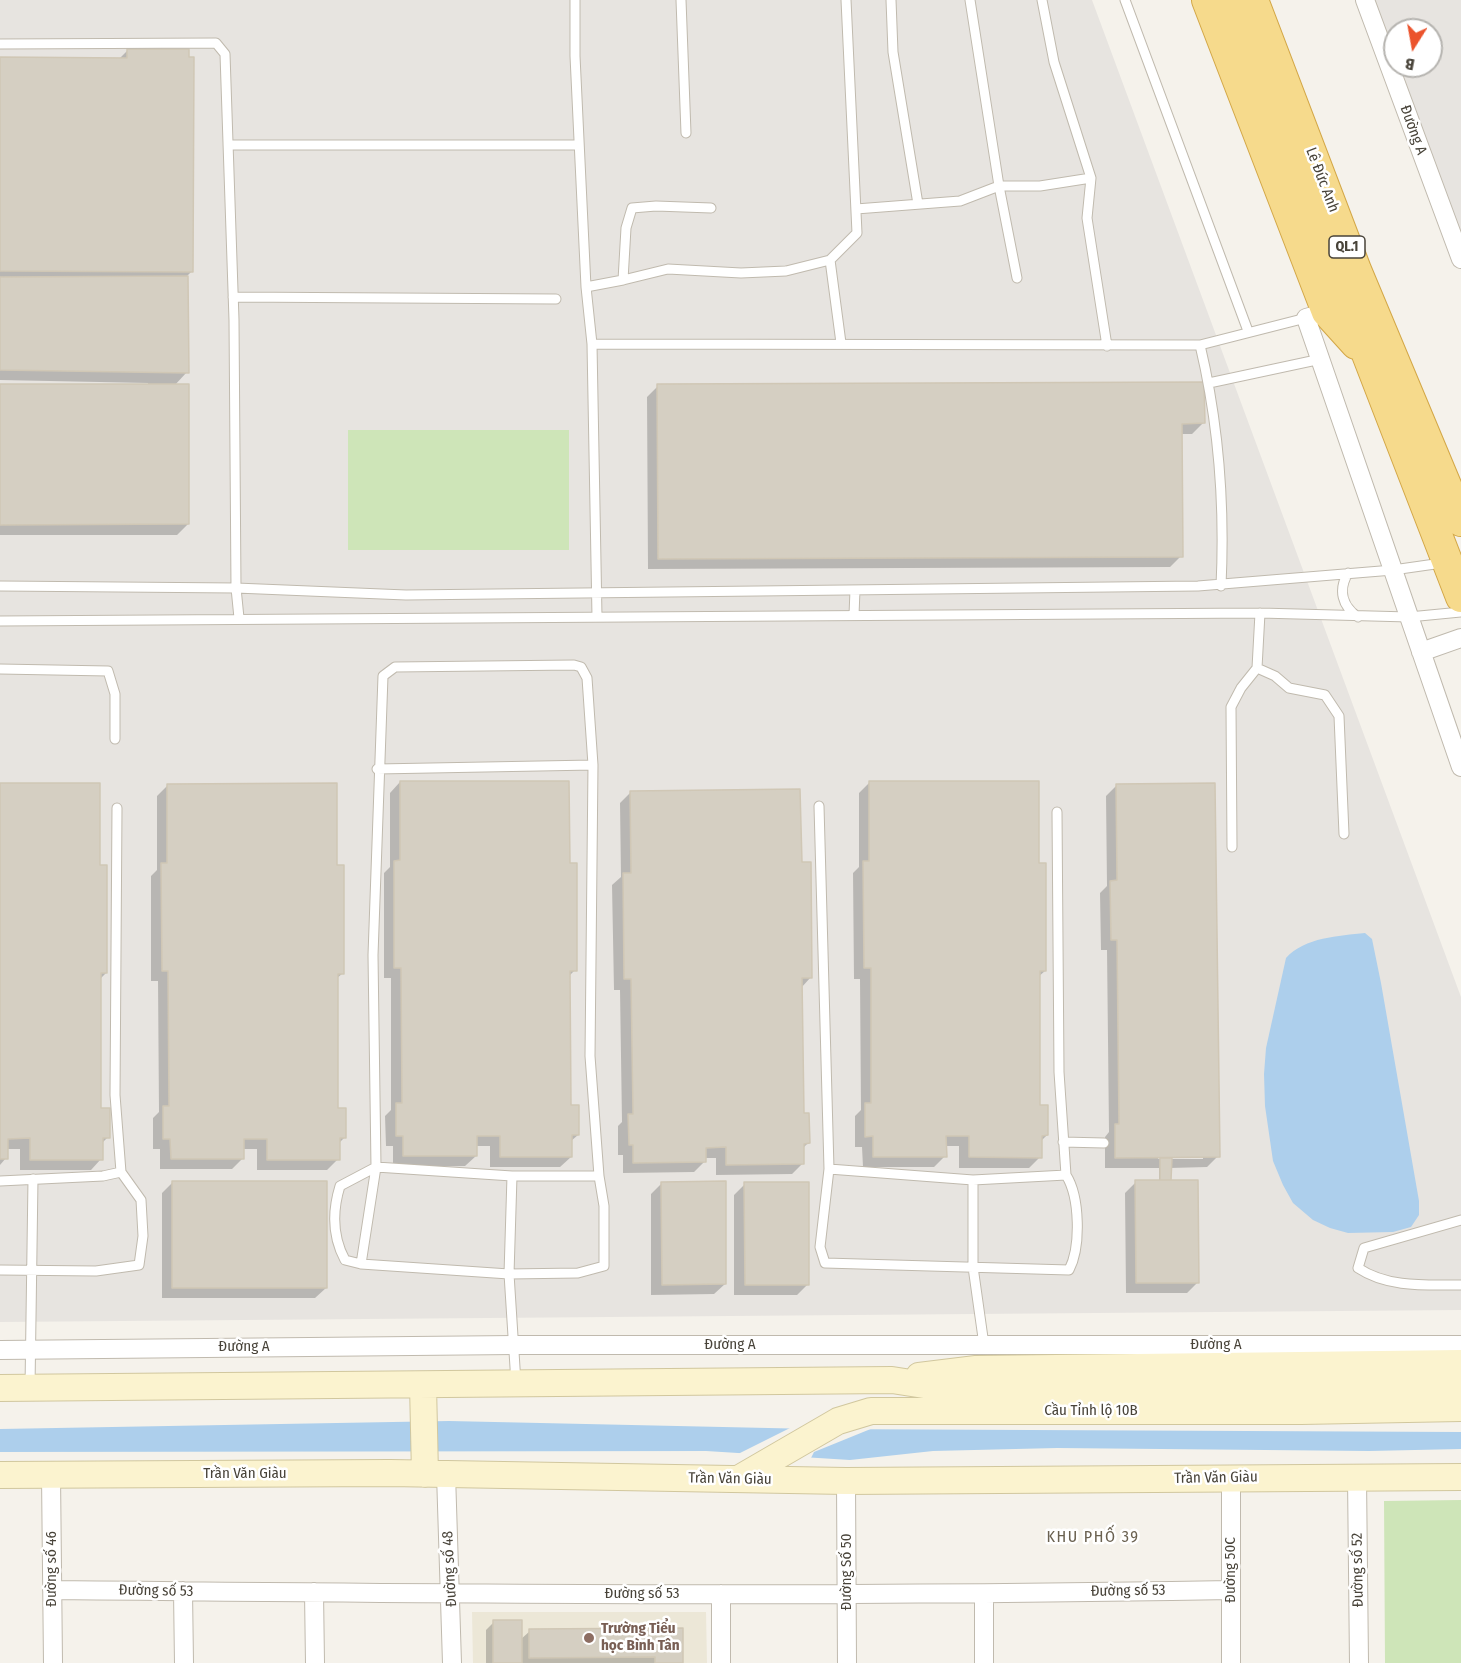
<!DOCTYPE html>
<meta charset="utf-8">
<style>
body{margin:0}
#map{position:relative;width:1461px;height:1663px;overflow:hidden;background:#f5f2eb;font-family:"Fira Sans Condensed",sans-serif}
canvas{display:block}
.north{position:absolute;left:1383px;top:18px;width:60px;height:60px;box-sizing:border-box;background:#fff;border:2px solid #b6b4b0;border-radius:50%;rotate:191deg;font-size:16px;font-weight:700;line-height:24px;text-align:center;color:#484339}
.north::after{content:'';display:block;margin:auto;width:21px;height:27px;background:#eb532c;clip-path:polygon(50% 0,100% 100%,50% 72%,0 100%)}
</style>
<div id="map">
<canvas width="1461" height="1663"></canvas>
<div class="north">B</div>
</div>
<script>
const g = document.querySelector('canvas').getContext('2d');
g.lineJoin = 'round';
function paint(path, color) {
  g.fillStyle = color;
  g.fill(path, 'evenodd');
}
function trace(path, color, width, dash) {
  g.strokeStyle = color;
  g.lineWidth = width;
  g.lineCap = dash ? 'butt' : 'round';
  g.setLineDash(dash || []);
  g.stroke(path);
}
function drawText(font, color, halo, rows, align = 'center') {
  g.font = font + ' "Fira Sans Condensed",sans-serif';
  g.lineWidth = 5;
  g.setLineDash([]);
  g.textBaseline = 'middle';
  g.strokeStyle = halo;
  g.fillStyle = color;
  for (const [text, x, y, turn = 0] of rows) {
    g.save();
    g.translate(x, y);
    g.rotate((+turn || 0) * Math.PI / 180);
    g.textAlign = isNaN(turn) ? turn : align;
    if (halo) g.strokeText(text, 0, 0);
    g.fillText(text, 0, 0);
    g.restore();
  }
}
paint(new Path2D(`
 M0 0H1092L1461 997V1310L0 1322Z
 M1366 0H1461V234ZM1395 30H1431V66H1395Z`), '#e7e4e0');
paint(new Path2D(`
 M472 1612H706L707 1663H473Z`), '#ece7d7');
paint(new Path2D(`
 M348 430H569V550H348Z
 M1461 1500V1663H1385L1384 1501Z`), '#cee5b8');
paint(new Path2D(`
 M1365 933 1372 939 1381 983 1419 1201V1215L1411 1227 1393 1232 1348 1233 1330 1228 1313 1220 1293 1203 1283 1185 1273 1161 1265 1106 1264 1074 1266 1048 1286 958C1305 937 1339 936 1365 933Z
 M449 1421 814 1429 1461 1432V1449L1369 1451 1057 1448 933 1451 850 1460 706 1451 0 1452V1429Z`), '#adcfec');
paint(new Path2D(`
 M796 1425 878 1426 814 1452 810 1460 736 1455Z`), '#f5f2eb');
paint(new Path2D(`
 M127 51 192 271 186 277 187 372 174 386 188 524 177 535H0V386H148V383L0 380V59H119Z
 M658 386 1203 423 1192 434H1180L1181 556 1170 567 648 569 647 397Z
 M400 782 568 864 575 970 569 976V1106L578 1135 571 1141V1157L560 1167H490V1146H476V1156L465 1166 393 1167V1146H386L385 1116 391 1110V978H384V873L390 867V793Z
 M870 782 1037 864 1045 971 1038 977 1039 1107 1047 1135 1040 1142V1157L1029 1168H959V1146H945V1156L934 1167H863L862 1147H855V1116L861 1110 860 979H854L853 873 859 867V793Z
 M0 785 99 867 106 973 100 979V1109L108 1137 101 1144V1159L91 1170H20V1149H6V1158L0 1165Z
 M168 785 335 867 343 973 336 979 337 1109 345 1137 338 1144V1159L327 1170H257V1149H243V1158L232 1169H160V1149H153V1118L159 1112 158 981H151V876L157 870V796Z
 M1117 785 1218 1156 1207 1167 1170 1168V1181L1198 1282 1187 1293H1126L1125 1193 1136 1182H1159V1168H1105V1137L1109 1132 1107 950H1101L1100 893 1107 886 1106 796ZM1158 1156H1203V1159H1158Z
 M631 792 800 864 811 977 801 988 802 1114 808 1143 802 1149 803 1163 792 1174 716 1175V1158H705V1161L694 1172 623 1173V1155H618V1126L622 1122 620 990H614L612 885 621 877 620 803Z
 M173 1182 326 1288 315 1298H162V1193Z
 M662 1183 725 1284 714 1294 651 1295V1194Z
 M745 1184 808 1284 797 1295H734V1195Z
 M494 1622 520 1640 530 1631 681 1630 682 1663H486V1630Z`), '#0003');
const building = new Path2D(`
 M127 49H189V57H194L193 272 0 271V57L127 58Z
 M188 276 189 373 0 370V277Z
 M1204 382 1205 423 1182 424 1183 557 658 559 657 384Z
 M0 384H189V524L0 525Z
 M400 781H569L570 863H577V971H570L571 1105H579V1135H572V1157H500V1136H477V1156H403V1136H396V1103H402L401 968H394V861L400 860Z
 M869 781H1039V863H1046V971H1040V1105H1048V1135L1042 1136V1158L969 1157V1136H946L947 1157H873V1136L865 1137V1103H871V968H864L863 861H869Z
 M0 783H100V865H107V973H101V1108H110V1138H103V1160H30V1138L8 1139V1159H0Z
 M337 783V865H344V974H338V1108H346V1138H340V1160H267V1139H244V1159H171L170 1139H163V1106H169L168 971H162L161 863H167V784Z
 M1215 783 1220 1157 1115 1158V1124H1119L1117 940H1111L1110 881 1117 880 1116 784Z
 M800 789 802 862H811L812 978H802L804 1113H809L810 1143 804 1144V1164L726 1165V1147L706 1148V1162L633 1163V1145H629L628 1114H633L631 979H624L623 873H631L630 791Z
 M1160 1158H1172L1171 1180H1160Z
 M1135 1180H1198L1199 1283H1136Z
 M172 1181H327V1288H172Z
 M726 1181V1284L662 1285 661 1182Z
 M744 1182H809V1285H745Z
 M493 1620H522V1663H493Z
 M683 1628V1663H655V1657L529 1658V1629Z`);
paint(building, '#d5cfc2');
trace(building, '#d0c7b5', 1.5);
const service = new Path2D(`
 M575 0V56L586 287 592 344 597 617
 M681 0 686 133
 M891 0 893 52 918 204
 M1042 0 1054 62 1091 178 1087 218 1107 346
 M1125 0 1248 331
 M0 44 216 43 225 54 234 320 236 588 239 618
 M228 145H579
 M856 209 960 201 999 186 970 0
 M830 260 841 343
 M1017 278 999 186H1040L1091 178
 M623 280 668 269 741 273 786 271 830 260 857 233 846 0
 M586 287 623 280 626 228 632 208 656 206 711 208
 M233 297 556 299
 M592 344 1200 345 1306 318
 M1200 345C1219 425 1225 503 1221 586
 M1209 383 1321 359
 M1348 573C1338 590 1342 606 1358 617
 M0 586 236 588 406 595 1198 586 1393 570 1442 563
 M854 615 855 590
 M0 621 1260 613 1409 617 1461 612
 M1257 668 1275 676 1289 688 1325 695 1339 716 1344 834
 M0 669 108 671 115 694V739
 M377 769 593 765
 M819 806 829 1169 820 1247 825 1263 1069 1270C1081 1247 1080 1197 1066 1175L1059 1072 1057 812
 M1232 847 1231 707 1241 688 1257 668 1260 613
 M1063 1142 1104 1143
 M829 1169 973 1180 1066 1175
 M512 1176 376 1167 340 1186C332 1212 332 1236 345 1260L361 1264 509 1274 578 1273 604 1266V1206L599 1176
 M973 1180V1267L984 1345
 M0 1181 103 1176 121 1172
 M1461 1220 1364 1248 1358 1268C1388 1288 1426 1285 1461 1285
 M361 1264 376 1167 373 955 383 676 395 667 574 665 581 667 587 678 593 765 590 1056 599 1176H512L509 1274 516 1383
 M0 1270 96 1271 139 1265 143 1236 141 1200 121 1172 115 1095 117 808
 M30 1387 33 1179`);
const minor = new Path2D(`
 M1365 0 1461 259
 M1327 312 1306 318 1461 767
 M1421 652 1461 638
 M0 1350 515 1345H1461
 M446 1474 452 1663
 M51 1475 53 1663
 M1231 1477V1663
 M1357 1477 1359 1663
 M846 1481 847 1663
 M52 1590C445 1594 838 1597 1231 1590
 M183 1591 184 1663
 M314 1592 315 1663
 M721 1594V1663
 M984 1663V1594`);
const secondary = new Path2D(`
 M919 1376 976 1369 1461 1363
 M423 1385 425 1474
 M0 1388 892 1380 975 1393 1461 1387
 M0 1475 390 1473 846 1481 1461 1477
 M738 1479 838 1421 871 1411H1301L1461 1408`);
const trunk = new Path2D(`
 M1207 0 1327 312 1356 344
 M1230 0 1461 597
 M1253 0 1356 270 1461 521`);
trace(service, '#c0baae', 11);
trace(minor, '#c0baae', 20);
trace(secondary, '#d1c79e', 28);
trace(trunk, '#d3a747', 32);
trace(service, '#fff', 9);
trace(minor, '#fff', 18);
trace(secondary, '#fbf3cf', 26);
trace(trunk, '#f6da8c', 30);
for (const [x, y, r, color] of [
 [589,1638,6,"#8d6e63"]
]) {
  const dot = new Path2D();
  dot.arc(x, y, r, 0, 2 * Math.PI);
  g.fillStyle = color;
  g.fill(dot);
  trace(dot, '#fff', 2);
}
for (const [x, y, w] of [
 [1347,247,36]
]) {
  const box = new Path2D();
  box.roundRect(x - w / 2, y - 11, w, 22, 4.5);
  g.fillStyle = '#fff';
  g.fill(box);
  trace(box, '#484339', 1.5);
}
drawText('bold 14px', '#484339', null, [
 ["QL.1",1347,247]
]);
drawText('15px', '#484339', '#fff', [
 ["Đường A",1413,130,70],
 ["Lê Đức Anh",1322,180,69],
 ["Đường A",730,1345],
 ["Đường A",1216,1345],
 ["Đường A",244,1347],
 ["Cầu Tỉnh lộ 10B",1091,1411],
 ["Trần Văn Giàu",245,1474],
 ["Trần Văn Giàu",1216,1478,-1],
 ["Trần Văn Giàu",730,1479,1],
 ["Đường số 46",52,1569,-90],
 ["Đường số 48",450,1569,-93],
 ["Đường 50C",1231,1570,-90],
 ["Đường số 52",1358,1570,-91],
 ["Đường Số 50",847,1572,-90],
 ["Đường số 53",156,1591,1],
 ["Đường số 53",1128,1591,-1],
 ["Đường số 53",642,1594]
]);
drawText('bold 15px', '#785e54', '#fff', [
 ["Trường Tiểu",601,1629],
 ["học Bình Tân",601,1646]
], 'left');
g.letterSpacing = '1.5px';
drawText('16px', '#6b6251', '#fff', [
 ["KHU PHỐ 39",1093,1538]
]);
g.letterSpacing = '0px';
</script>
